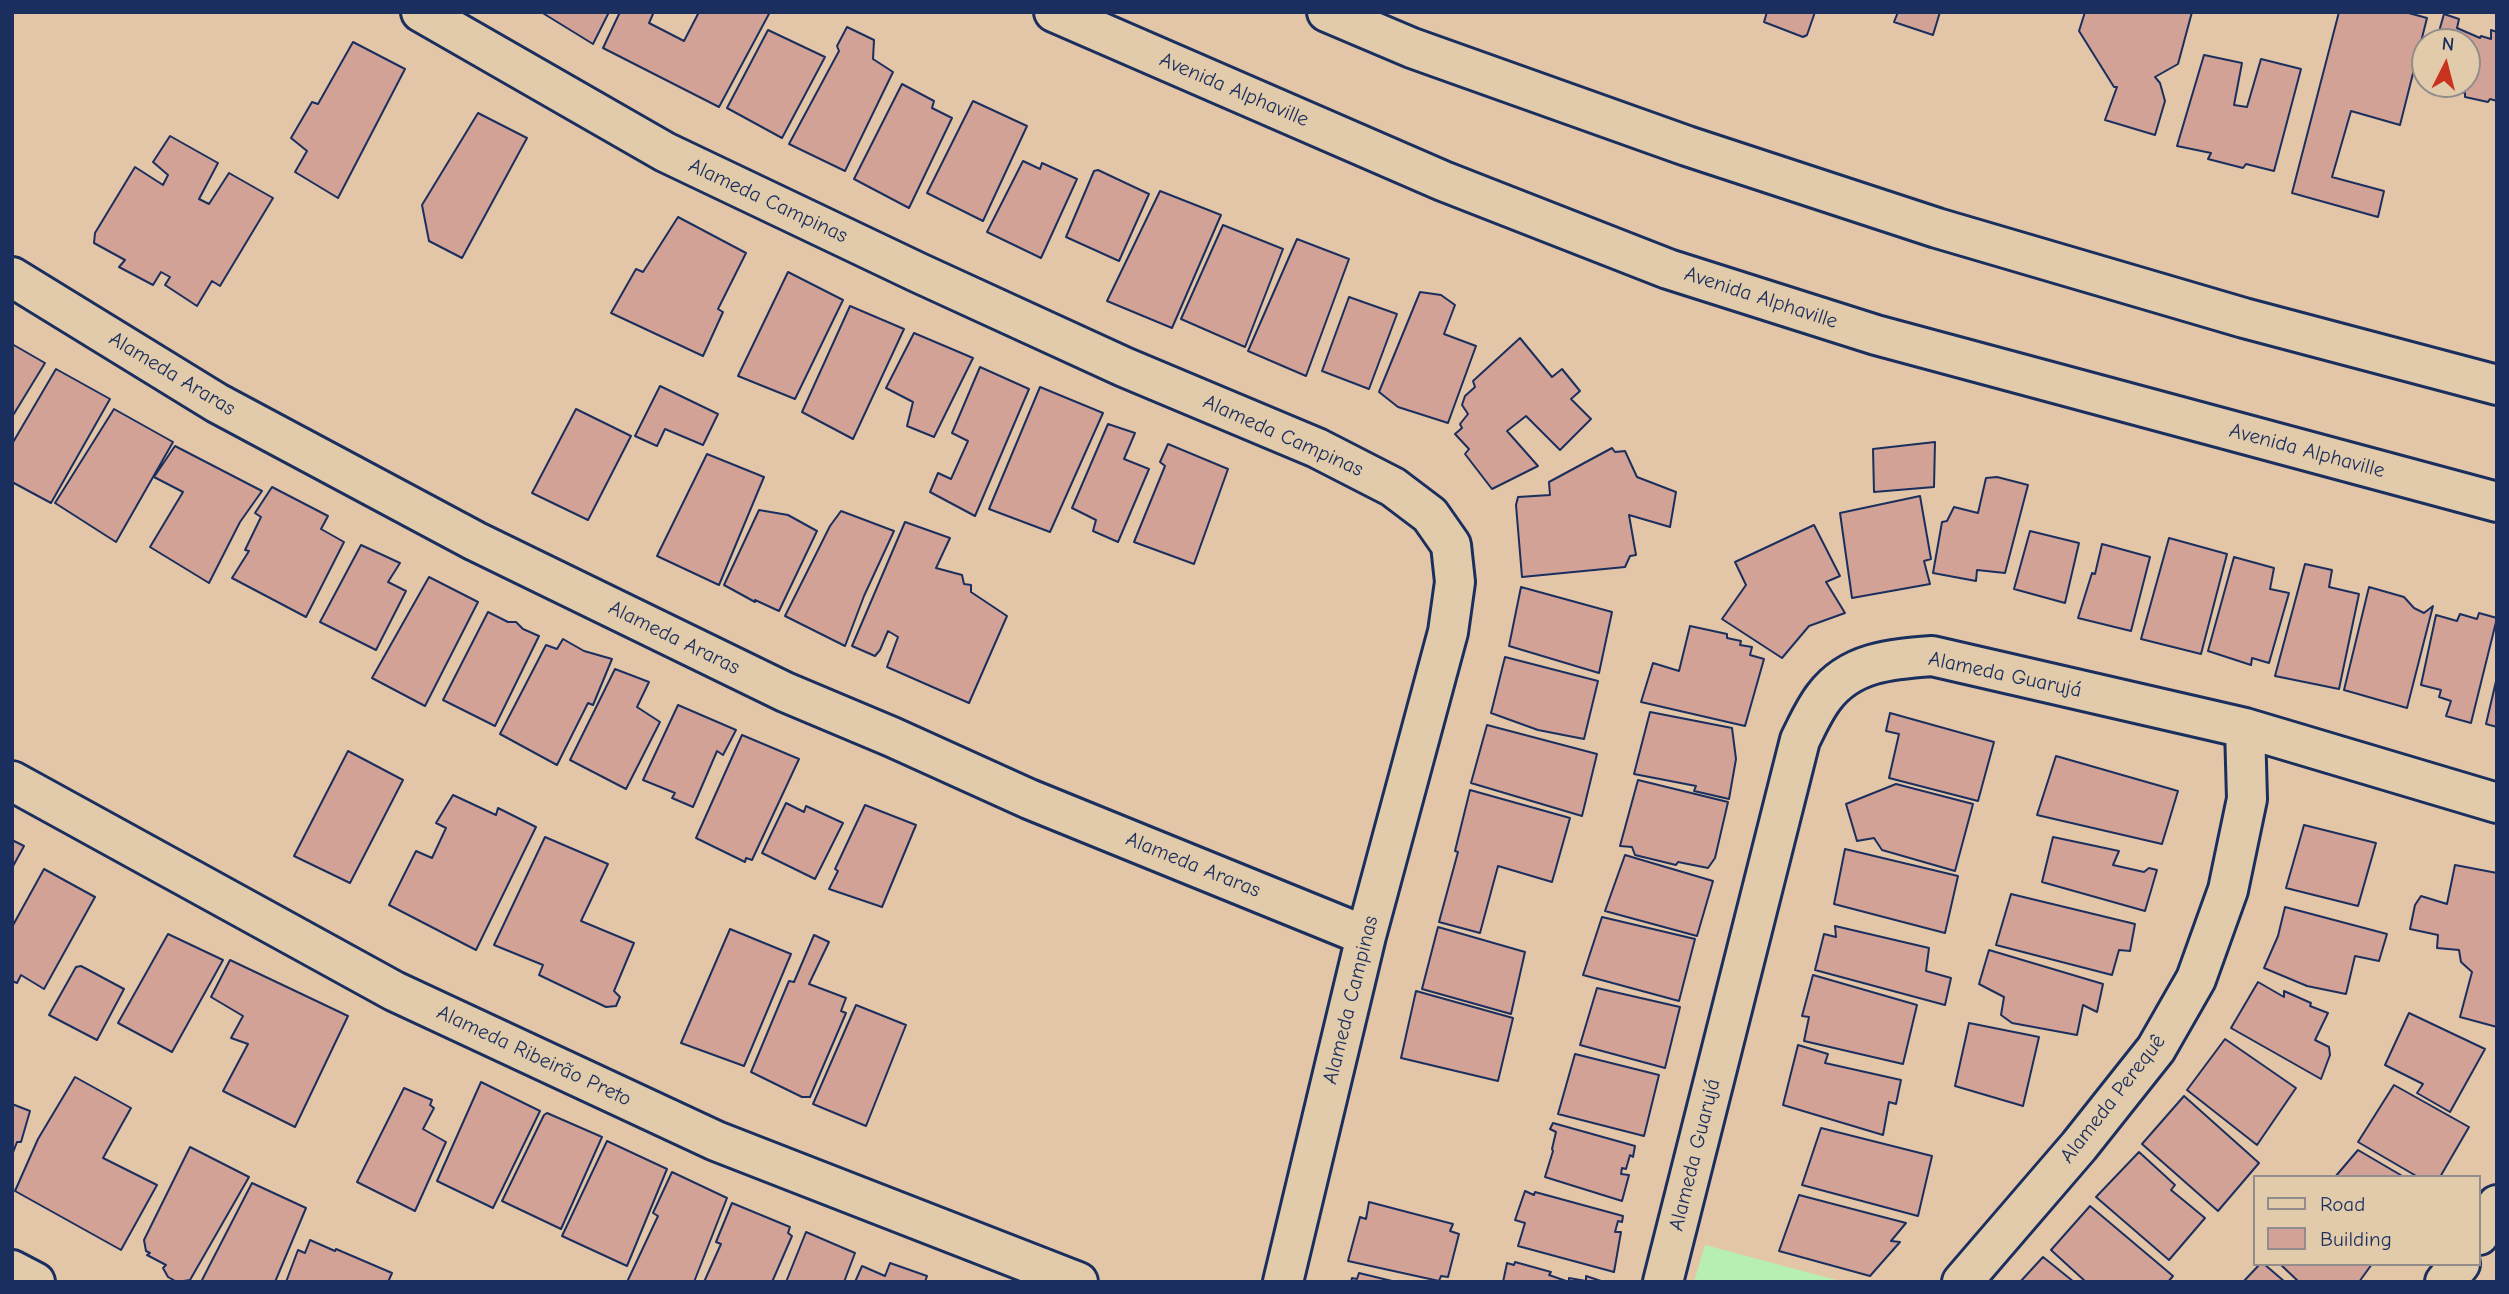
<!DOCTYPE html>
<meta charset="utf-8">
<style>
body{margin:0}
#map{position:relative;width:2509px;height:1294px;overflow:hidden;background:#e3c5a8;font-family:"Comic Neue",sans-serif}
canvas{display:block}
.frame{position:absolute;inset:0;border:14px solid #1b2f5e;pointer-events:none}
.legend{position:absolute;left:2253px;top:1175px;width:228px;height:91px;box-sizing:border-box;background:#e2cbab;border:2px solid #928d8c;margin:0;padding:9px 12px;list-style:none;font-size:21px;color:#1b2f5e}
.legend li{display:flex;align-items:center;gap:14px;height:35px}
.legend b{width:35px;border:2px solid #928d8c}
.north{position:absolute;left:2411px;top:28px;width:70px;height:70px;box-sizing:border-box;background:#e2cbab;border:2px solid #928d8c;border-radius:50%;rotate:6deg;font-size:19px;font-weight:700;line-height:28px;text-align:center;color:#1b2f5e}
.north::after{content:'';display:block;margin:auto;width:24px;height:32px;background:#c8321e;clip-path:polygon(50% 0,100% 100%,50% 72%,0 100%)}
</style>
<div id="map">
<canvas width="2509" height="1294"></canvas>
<div class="frame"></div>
<ul class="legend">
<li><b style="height:9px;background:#e2cbab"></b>Road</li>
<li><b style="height:19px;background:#d1a295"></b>Building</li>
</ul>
<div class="north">N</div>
</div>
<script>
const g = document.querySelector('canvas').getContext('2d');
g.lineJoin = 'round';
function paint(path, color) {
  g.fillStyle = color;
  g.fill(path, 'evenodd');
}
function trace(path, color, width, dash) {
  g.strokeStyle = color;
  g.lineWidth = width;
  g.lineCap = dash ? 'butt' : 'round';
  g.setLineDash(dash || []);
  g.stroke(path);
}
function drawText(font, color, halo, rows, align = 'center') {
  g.font = font + ' "Comic Neue",sans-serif';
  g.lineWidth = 6;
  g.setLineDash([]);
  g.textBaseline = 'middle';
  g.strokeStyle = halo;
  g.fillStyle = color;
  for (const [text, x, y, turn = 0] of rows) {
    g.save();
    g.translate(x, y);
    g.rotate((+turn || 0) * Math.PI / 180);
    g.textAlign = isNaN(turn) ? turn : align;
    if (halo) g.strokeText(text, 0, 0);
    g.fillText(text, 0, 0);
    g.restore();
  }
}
paint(new Path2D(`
 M1705 1245 1844 1282H1694Z`), '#b7efb2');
const building = new Path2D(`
 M541 12H609L593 44Z
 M620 12H650L653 14 649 23 684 41 699 12H770L719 107 603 48Z
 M1767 12H1815L1807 35 1803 37 1764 22Z
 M1898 12H1940L1933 35 1894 22Z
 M2085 12H2192L2178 64 2155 77 2160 83 2165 101 2155 135 2105 120 2117 87H2114L2079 31Z
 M2339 12H2405L2427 18 2400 125 2351 111 2332 177 2384 191 2378 217 2292 193Z
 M2444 14 2459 19 2457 28 2480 38 2481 36 2491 39V30L2497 32V101L2490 99 2488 102 2465 97V93L2425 85 2467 84V42H2436Z
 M847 27 874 40 873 59 893 72 845 171 789 144 839 51 837 46Z
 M768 30 825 57 782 138 727 108Z
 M353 42 405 69 338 198 295 172 307 151 291 138 312 102 318 104Z
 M2204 55 2242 63 2234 105 2247 107 2261 59 2301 69 2274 171 2246 164 2243 168 2208 159 2211 153 2177 146Z
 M902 84 934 101 932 108 952 118 909 208 854 179Z
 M973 101 1027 126 983 221 927 193Z
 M478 113 527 138 462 258 429 241 422 205Z
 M170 136 218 163 199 199 209 204 229 173 273 198 220 286 212 281 197 306 165 285 170 277 161 272 153 285 119 267 125 260 94 243 95 233 135 167 163 185 168 175 153 162Z
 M1023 161 1040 169 1042 163 1077 179 1041 258 987 232Z
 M1098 170 1149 194 1119 261 1066 237 1094 171Z
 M1160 191 1221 215 1172 328 1107 301Z
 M678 217 746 253 718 309 723 312 703 356 611 313 636 269 643 272Z
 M1223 225 1283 249 1245 347 1181 319Z
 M1297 239 1349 259 1306 376 1248 351Z
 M788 272 843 300 795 399 738 376Z
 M1420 292 1441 295 1455 305 1444 334 1476 346 1448 423 1398 407 1379 392Z
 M1349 297 1397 314 1369 389 1322 371Z
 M850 306 904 329 853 439 802 412Z
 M914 333 973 358 934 437 907 426 913 402 886 388Z
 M1520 338 1552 377 1562 369 1580 391 1571 399 1591 419 1560 450 1526 416 1507 431 1538 466 1492 489 1465 454 1469 449 1455 434 1462 428 1460 424 1468 414 1462 405 1465 396 1475 387 1473 381Z
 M12 344 45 363 12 417Z
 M980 367 1029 389 975 516 930 492 938 473 951 479 968 441 952 433Z
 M56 369 110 399 51 503 12 482V444Z
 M660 386 718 414 703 445 665 429 657 446 635 436Z
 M1040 387 1103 413 1050 532 989 509Z
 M114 409 173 442 116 542 55 503Z
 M576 409 631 436 588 520 532 493Z
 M1108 424 1135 433 1124 459 1149 469 1118 542 1093 531 1096 520 1072 508Z
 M1935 442 1934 487 1874 492 1873 449Z
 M1168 444 1228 469 1194 564 1134 542 1165 466 1160 462Z
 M175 446 262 491 240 522 209 583 150 547 183 492 154 477Z
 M1612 448 1615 452 1625 451 1637 477 1676 492 1670 527 1629 515 1636 555 1630 556 1625 567 1522 577 1516 505 1518 497 1550 495 1549 482Z
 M707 454 764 477 719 585 657 556Z
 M1997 477 2028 485 2005 573 1977 570 1976 581 1933 573 1942 522 1947 521 1954 507 1978 513 1986 478Z
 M272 487 328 516 321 529 344 542 306 617 232 578 249 551 245 550 261 517 255 513Z
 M1920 496 1931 559 1924 561 1930 584 1852 598 1840 513Z
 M759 510 788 515 817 531 779 611 755 600V602L724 585Z
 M841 511 894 531 864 596 845 646 785 616 830 526Z
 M905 522 950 538 936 568 962 575 964 584 971 585V592L1007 616 969 703 887 667 898 637 888 631 880 650 875 656 852 646Z
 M1814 525 1840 576 1826 582 1845 613 1809 626 1782 658 1722 619 1746 585 1735 562Z
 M2030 531 2079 543 2065 603 2014 589Z
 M2169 538 2227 554 2201 654 2141 639Z
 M2102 544 2150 557 2131 631 2078 618 2092 573 2095 574Z
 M361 545 400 563 388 582 406 591 376 650 320 622Z
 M2234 557 2274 568 2270 589 2289 593 2269 663 2252 658 2251 665 2208 651Z
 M2305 564 2332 570 2329 587 2359 594 2339 689 2275 676Z
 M429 577 478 602 425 706 372 678Z
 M1521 587 1612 612 1599 673 1509 646Z
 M2369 587 2404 597 2414 608 2424 613 2433 606 2407 708 2344 690Z
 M488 612 508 622H516L523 629 539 636 495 726 443 700Z
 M2479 613 2497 618 2471 723 2446 716 2451 701 2439 697 2441 690 2421 685 2436 615 2457 621 2460 614 2477 619Z
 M1690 626 1727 634V638L1741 641 1740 645 1752 647 1750 655 1764 659 1745 726 1641 702 1653 663 1679 671Z
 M563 639 584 651 612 659 593 705 588 703 557 765 500 734 546 645 557 649Z
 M1505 657 1598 681 1584 739 1538 730 1491 713Z
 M615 669 649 682 637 707 660 722 626 789 570 760Z
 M2497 677V727L2486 724Z
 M678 705 736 730 723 755 717 751 693 807 672 798 675 793 643 780Z
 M1650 712 1732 728 1736 759 1729 799 1694 791 1696 786 1634 774Z
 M1890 713 1994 742 1978 801 1889 778 1899 734 1886 731Z
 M1487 725 1597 754 1582 816 1471 783Z
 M742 735 799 759 752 860 746 858 745 862 696 838Z
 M348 751 403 780 350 883 294 856Z
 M2056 756 2178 791 2162 844 2037 815Z
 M1638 780 1728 802 1715 858 1708 868 1678 862 1676 865 1635 855 1632 847 1620 846Z
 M1896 784 1973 804 1955 871 1882 850 1874 838 1857 841 1846 804Z
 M1470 790 1570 818 1552 882 1498 866 1480 933 1439 922 1458 852 1455 851Z
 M453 795 496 815 498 808 536 827 476 950 389 905 416 851 432 858 446 828 436 823Z
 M786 803 804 812 806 806 843 823 815 879 762 853Z
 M865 805 916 825 882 907 829 889 838 871 835 869Z
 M2304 825 2376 843 2358 906 2286 888Z
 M545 837 608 864 581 921 634 943 614 991 620 997 616 1006 606 1007 539 975 543 965 494 945Z
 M2053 837 2119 851 2113 865 2144 872 2149 868 2157 870 2145 911 2042 882Z
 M12 840 24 846 12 868Z
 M1845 849 1958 876 1945 933 1834 904Z
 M1625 855 1713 881 1697 936 1605 911Z
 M2455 865 2497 873V1027L2460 1017 2472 972 2461 962 2459 950 2437 948 2438 935 2410 929 2415 905 2421 896 2447 904Z
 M44 869 95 897 44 989 21 975 17 983 12 981V927Z
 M2011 894 2135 924 2130 951 2119 950 2112 975 1996 945Z
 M2285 907 2387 934 2379 961 2355 956 2346 994 2307 986 2264 968 2278 936Z
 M1602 917 1695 939 1679 1001 1583 975Z
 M1835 926 1929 948 1926 971 1951 978 1945 1005 1815 970 1824 934 1836 937Z
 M1438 927 1525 952 1511 1014 1422 989Z
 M730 929 791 954 744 1066 681 1043Z
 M168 934 223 960 172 1052 118 1023Z
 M814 935 829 942 809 984 846 998 841 1011 846 1013 810 1097H802L751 1072 789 981 794 982Z
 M1989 950 2103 984 2097 1012 2083 1005 2077 1035 2012 1023 2001 1015 2004 997 1979 984Z
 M230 960 348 1016 295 1127 223 1091 248 1044 231 1038 243 1016 211 997Z
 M81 966 124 989 97 1040 49 1015 76 967Z
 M1813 975 1917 1005 1903 1064 1804 1041 1809 1017 1802 1016Z
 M2258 982 2284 997V991L2311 1003 2310 1006 2328 1013 2315 1040 2329 1047 2330 1055 2321 1079 2231 1028Z
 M1597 988 1680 1007 1665 1068 1580 1045Z
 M1416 991 1513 1018 1498 1081 1401 1058Z
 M856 1005 906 1025 866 1126 813 1104Z
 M2409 1013 2485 1049 2450 1112 2417 1093 2423 1084 2385 1065Z
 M1969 1023 2039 1037 2023 1106 1955 1086Z
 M2225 1039 2296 1088 2257 1145 2187 1090Z
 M1798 1045 1828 1054 1825 1063 1901 1080 1896 1104 1889 1102 1883 1135 1783 1105Z
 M1575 1054 1659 1075 1644 1136 1558 1114Z
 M75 1077 131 1108 103 1158 157 1185 121 1250 15 1191 38 1139Z
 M481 1082 540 1111 493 1208 437 1181Z
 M2394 1085 2469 1127 2440 1177H2418L2358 1142Z
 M404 1088 432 1100 430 1105 434 1108 423 1129 446 1142 415 1211 357 1182Z
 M2184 1096 2259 1163 2218 1211 2142 1144Z
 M12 1104 30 1111 21 1142H17L12 1155Z
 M547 1113 602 1137 561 1229 502 1201 544 1115Z
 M1553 1123 1635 1146 1633 1157 1630 1155 1626 1169 1622 1168 1621 1174 1629 1175 1622 1201 1545 1177 1553 1151 1552 1149 1556 1132 1550 1129Z
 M1821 1128 1932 1156 1918 1216 1802 1185Z
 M607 1141 667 1169 627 1266 562 1236Z
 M190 1147 249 1177 190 1280 177 1282 168 1277 163 1268 166 1265 147 1255 150 1253 146 1251 144 1240Z
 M2358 1150 2404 1177H2335Z
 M2139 1152 2175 1185 2171 1190 2205 1218 2169 1260 2096 1197Z
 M672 1172 727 1198 694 1282H627L658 1216 653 1213Z
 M252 1183 306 1208 275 1282H201Z
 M1525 1191 1534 1195 1535 1192 1623 1216 1622 1222 1618 1221 1615 1232H1621L1614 1272 1518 1246 1525 1223 1515 1220Z
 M1799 1195 1906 1223 1891 1241 1900 1242 1870 1276 1779 1251Z
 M1369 1202 1453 1224 1450 1231 1459 1234 1448 1277 1441 1276 1439 1281 1348 1261 1360 1217 1366 1219Z
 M732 1203 790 1227 788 1233 792 1236 772 1282H704L721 1244 716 1242Z
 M2090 1206 2173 1276 2168 1282H2086L2051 1250Z
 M806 1232 855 1253 844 1282H786Z
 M310 1240 335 1251 336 1249 392 1273 388 1282H286L298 1250 305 1253Z
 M2043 1257 2074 1282H2020Z
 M1515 1262 1551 1272 1549 1275 1569 1282V1278L1586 1281V1276L1604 1282H1503L1507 1263 1514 1265Z
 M890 1263 927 1276 925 1282H855L862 1266 885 1276Z
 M2260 1264H2264L2285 1282H2243Z
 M2280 1264H2372L2359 1282H2299Z
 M1359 1273 1396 1282H1351L1352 1278 1357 1279Z`);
paint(building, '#d1a295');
trace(building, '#1b2f5e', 2);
const minor = new Path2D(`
 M421 12 665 152 919 273 1124 367 1317 448 1393 487 1430 515 1451 545 1455 582 1448 632 1366 936 1283 1282
 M12 277 217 403 475 541 785 692 892 737 1029 799 1366 936
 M12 781 394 991 716 1141 1078 1282
 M2479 1235 2497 1205
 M12 1270 35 1282
 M1663 1282 1800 740C1807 726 1814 710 1824 697 1850 662 1891 659 1932 656L2245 728 2497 803
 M1962 1282 2079 1146 2156 1049 2196 979 2228 890 2247 799 2245 728
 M2445 1282 2460 1264`);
const major = new Path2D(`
 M1054 12 1443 181 1668 269 1876 335 2497 502
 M1327 12 1412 48 1687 146 1937 228 2244 318 2497 385`);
trace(minor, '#1b2f5e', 44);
trace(major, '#1b2f5e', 44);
trace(minor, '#e2cbab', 38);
trace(major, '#e2cbab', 38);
drawText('21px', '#1b2f5e', '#e2cbab', [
 ["Avenida Alphaville",1234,90,23],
 ["Alameda Campinas",768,201,25],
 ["Avenida Alphaville",1761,298,18],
 ["Alameda Araras",172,374,31],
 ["Alameda Campinas",1283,436,24],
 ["Avenida Alphaville",2307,451,15],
 ["Alameda Araras",674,638,26],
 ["Alameda Guarujá",2005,675,12],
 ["Alameda Araras",1193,865,22],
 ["Alameda Campinas",1351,1000,-76],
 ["Alameda Ribeirão Preto",534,1056,25],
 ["Alameda Perequê",2113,1099,-52],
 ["Alameda Guarujá",1695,1155,-76]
]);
</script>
